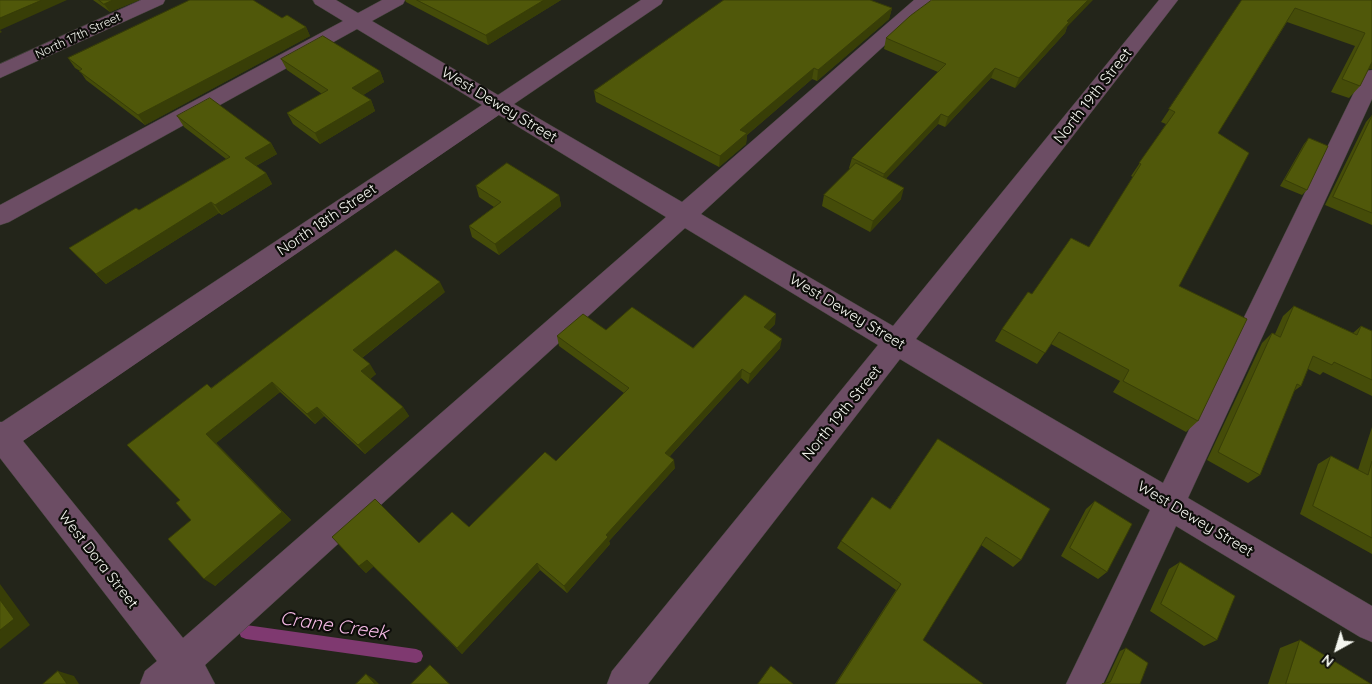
<!DOCTYPE html>
<style>
body{margin:0}
#map{position:relative;width:1372px;height:684px;overflow:hidden;background:#23251a;font-family:Quicksand,sans-serif}
canvas{display:block}
.north{position:absolute;left:1312px;top:624px;width:50px;height:50px;-webkit-text-stroke:4px #0d0d09;paint-order:stroke;rotate:219deg;font-size:14px;font-weight:700;line-height:20px;text-align:center;color:#f4f6ef}
.north::after{content:'';display:block;margin:auto;width:18px;height:22px;background:#f4f6ef;clip-path:polygon(50% 0,100% 100%,50% 72%,0 100%)}
</style>
<div id="map">
<canvas width="1372" height="684"></canvas>
<div class="north">N</div>
</div>
<script>
const g = document.querySelector('canvas').getContext('2d');
g.lineJoin = 'round';
function paint(path, color) {
  g.fillStyle = color;
  g.fill(path, 'evenodd');
}
function trace(path, color, width, dash) {
  g.strokeStyle = color;
  g.lineWidth = width;
  g.lineCap = dash ? 'butt' : 'round';
  g.setLineDash(dash || []);
  g.stroke(path);
}
function drawText(font, color, halo, rows, align = 'center') {
  g.font = font + ' Quicksand,sans-serif';
  g.lineWidth = 4.5;
  g.setLineDash([]);
  g.textBaseline = 'middle';
  g.strokeStyle = halo;
  g.fillStyle = color;
  for (const [text, x, y, turn = 0] of rows) {
    g.save();
    g.translate(x, y);
    g.rotate((+turn || 0) * Math.PI / 180);
    g.textAlign = isNaN(turn) ? turn : align;
    if (halo) g.strokeText(text, 0, 0);
    g.fillText(text, 0, 0);
    g.restore();
  }
}
paint(new Path2D(`
 M246 625 416 649 421 651 423 656 421 661 416 663 246 639 241 637 239 632 241 627Z`), '#7f3970');
const minor = new Path2D(`
 M141 0H165L163 4 0 78V64Z
 M313 0H336L358 13 382 0H405L403 4 372 21 498 95 641 0H663L661 4 514 104 682 202 914 0H934L701 214 893 326 1159 0H1178L916 339 1163 483 1362 76 1365 71 1372 70V99L1188 498 1372 606V642L1360 637 1176 526 1103 684H1066L1150 510 900 359 648 684H607L612 671 878 345 685 228 205 665 215 684H140L145 671 157 661 0 458V422H2L482 105 357 29 9 222 0 225V205L343 21 315 4ZM499 115 666 217 183 638 23 441Z`);
trace(minor, '#404238', 1);
paint(minor, '#6c4d64');
paint(new Path2D(`
 M93 0H139L110 12Z
 M405 0H561L488 45 406 2Z
 M1242 0H1372L1368 69 1360 86 1349 98 1331 92 1355 46 1287 22 1218 133 1179 286 1198 421 1186 432 1113 392 1120 381 1051 344 1037 364 995 341 1002 329 1032 294 1089 247 1133 177 1131 176 1166 124 1161 122Z
 M892 8 889 19 817 81 812 79 747 135 746 144 719 167 596 102 594 91Z
 M282 18 306 27 310 36 145 125 86 80 80 71 75 68 68 58Z
 M1067 27 1065 33 1015 88 991 78 945 127 938 124 886 178 901 199 870 232 822 206 824 195 850 169 849 168 852 158 938 72 884 49 886 38Z
 M281 59 380 71 384 82 363 95 371 100 375 111 320 144 293 124 287 113 322 94 287 70Z
 M1372 115V225L1325 205 1366 122Z
 M177 116 271 143 277 154 256 166 266 173 272 184 222 215 219 213 106 284 69 248 139 210 226 159 184 127Z
 M1309 138 1307 190 1302 195 1280 186 1304 144Z
 M476 186 559 195 561 206 499 255 472 237 469 226 494 207 479 197Z
 M445 292 362 358 376 374 370 379 403 407 409 416 365 454 324 416 315 424 280 392 216 443 291 520 215 586 191 520 180 500 211 388Z
 M1294 306 1353 333 1361 326 1372 331V396L1323 372 1320 375 1308 369 1301 386 1294 391 1260 475 1248 483 1207 460 1262 343 1272 333 1275 334 1283 316Z
 M775 324 769 330 780 348 748 384 741 378 670 456 675 468 609 541 610 544 567 593 540 570 462 654 374 566 366 573 359 566 419 543 469 527 556 461 624 393 559 346 557 336 606 330 693 348Z
 M1372 427V554L1300 514 1318 464 1331 456 1358 470Z
 M938 439 1021 560 1013 567 981 545 923 640 983 684H835L896 590 837 548 841 541 890 509Z
 M1095 501 1107 572 1098 579 1061 556 1086 509Z
 M1180 562 1217 640 1204 646 1150 611 1169 569Z
 M1300 640 1371 684H1268L1280 648Z
 M1126 648 1140 684H1101L1105 683 1120 651Z`), '#454c09');
paint(new Path2D(`
 M42 0H67L0 30 2 32 0 33V18Z
 M113 0H139L110 12 104 4Z
 M544 0H561L488 45 486 35Z
 M1088 0H1093L1067 27 1065 33 1015 88 1019 78 1067 21Z
 M892 8 889 19 817 81 818 70Z
 M306 27 310 36 145 125 138 115Z
 M1372 60V69L1363 70Z
 M814 68 812 79 747 135 746 144 719 167 720 156 740 130Z
 M995 68 991 78 945 127 948 117Z
 M380 71 384 82 357 99 352 88Z
 M371 100 375 111 320 144 315 133Z
 M941 114 938 124 881 184 884 174Z
 M271 143 277 154 252 168 245 158Z
 M266 173 272 184 222 215 215 205Z
 M904 188 901 199 870 232 873 221Z
 M559 195 561 206 499 255 495 244Z
 M211 202 219 213 106 284 96 274Z
 M440 282 445 292 359 360 353 350Z
 M776 314 775 324 762 337 764 327Z
 M782 339 780 348 748 384 750 374Z
 M370 364 376 374 368 381 361 371Z
 M742 369 741 378 665 461V453Z
 M272 382 280 392 216 443 291 520 215 586 204 579 206 434Z
 M317 407 324 416 315 424 307 414Z
 M403 407 409 416 365 454 358 445Z
 M674 460 675 468 609 541 610 544 567 593 564 586 606 535Z
 M367 560 374 566 366 573 359 566Z
 M537 563 540 570 462 654 457 648Z
 M0 584 30 625 0 649Z
 M430 665 436 670 450 684H449Z
 M58 671 74 676 79 684H67Z
 M366 674 374 679 379 684H375Z`), '#383e07');
const building = new Path2D(`
 M0 0H42L0 18Z
 M99 0H113L104 4Z
 M190 0H253L282 18 287 15 306 27 138 115 79 71 82 69 68 58Z
 M417 0H544L486 35Z
 M724 0H870L892 8 818 70 814 68 740 130 747 133 720 156 594 91Z
 M932 0H1088L1067 21 1069 22 1019 78 995 68 948 117 941 114 884 174 852 158 946 64 886 38 910 16Z
 M1242 0H1372V62L1360 86 1342 79 1365 33 1295 8 1218 133 1249 153 1179 286 1247 319 1198 421 1123 381 1129 370 1059 332 1045 353 1002 329 1028 292 1032 294 1071 238 1089 247 1141 164 1139 163 1175 112 1169 109Z
 M323 36 380 71 352 88 371 100 315 133 287 113 328 90 281 59Z
 M210 98 271 143 245 158 266 173 215 205 211 202 96 274 69 248 136 208 139 210 230 157 177 116Z
 M1372 116V213L1333 197Z
 M1309 138 1328 146 1307 190 1285 180Z
 M507 163 559 195 495 244 469 226 501 202 476 186Z
 M856 163 904 188 873 221 824 195Z
 M396 250 440 282 353 350 370 364 361 371 403 407 358 445 317 407 307 414 272 382 206 434 282 512 204 579 168 539 191 520 176 503 180 500 127 445 207 384 211 388Z
 M745 295 776 314 764 327 782 339 750 374 742 369 665 453 674 460 606 535 608 537 564 586 537 563 457 648 367 560 359 566 332 537 375 499 419 543 452 512 469 527 545 452 556 461 629 388 557 336 583 314 606 330 632 307 693 348Z
 M1294 306 1357 335 1361 326 1372 331V380L1334 362 1332 365 1313 356 1301 386 1297 384 1260 475 1218 452 1272 333 1280 337Z
 M938 439 1050 509 1021 560 986 537 923 640 983 684H836L901 584 841 541 872 497 890 509Z
 M1331 456 1368 475 1372 461V538L1313 506Z
 M1095 501 1132 524 1107 572 1070 548Z
 M1180 562 1235 596 1217 640 1161 604Z
 M0 600 14 619 0 630Z
 M1300 640 1371 684H1286Z
 M1126 648 1148 663 1140 684H1102L1110 682Z
 M430 665 449 684H411Z
 M771 666 793 684H758Z
 M58 671 67 684H43Z
 M366 674 375 684H356Z`);
paint(building, '#50580a');
trace(building, '#383e07', 1);
drawText('12px', '#f4f6ef', '#0d0d09', [
 ["North 17th Street",78,36,-25]
]);
drawText('15px', '#f4f6ef', '#0d0d09', [
 ["North 19th Street",1093,96,-52],
 ["West Dewey Street",499,105,31],
 ["North 18th Street",327,220,-34],
 ["West Dewey Street",847,312,31],
 ["North 19th Street",842,413,-51],
 ["West Dewey Street",1195,519,31],
 ["West Dora Street",98,560,52]
]);
drawText('italic 19px', '#f6bae6', '#0d0d09', [
 ["Crane Creek",334,626,8]
]);
</script>
